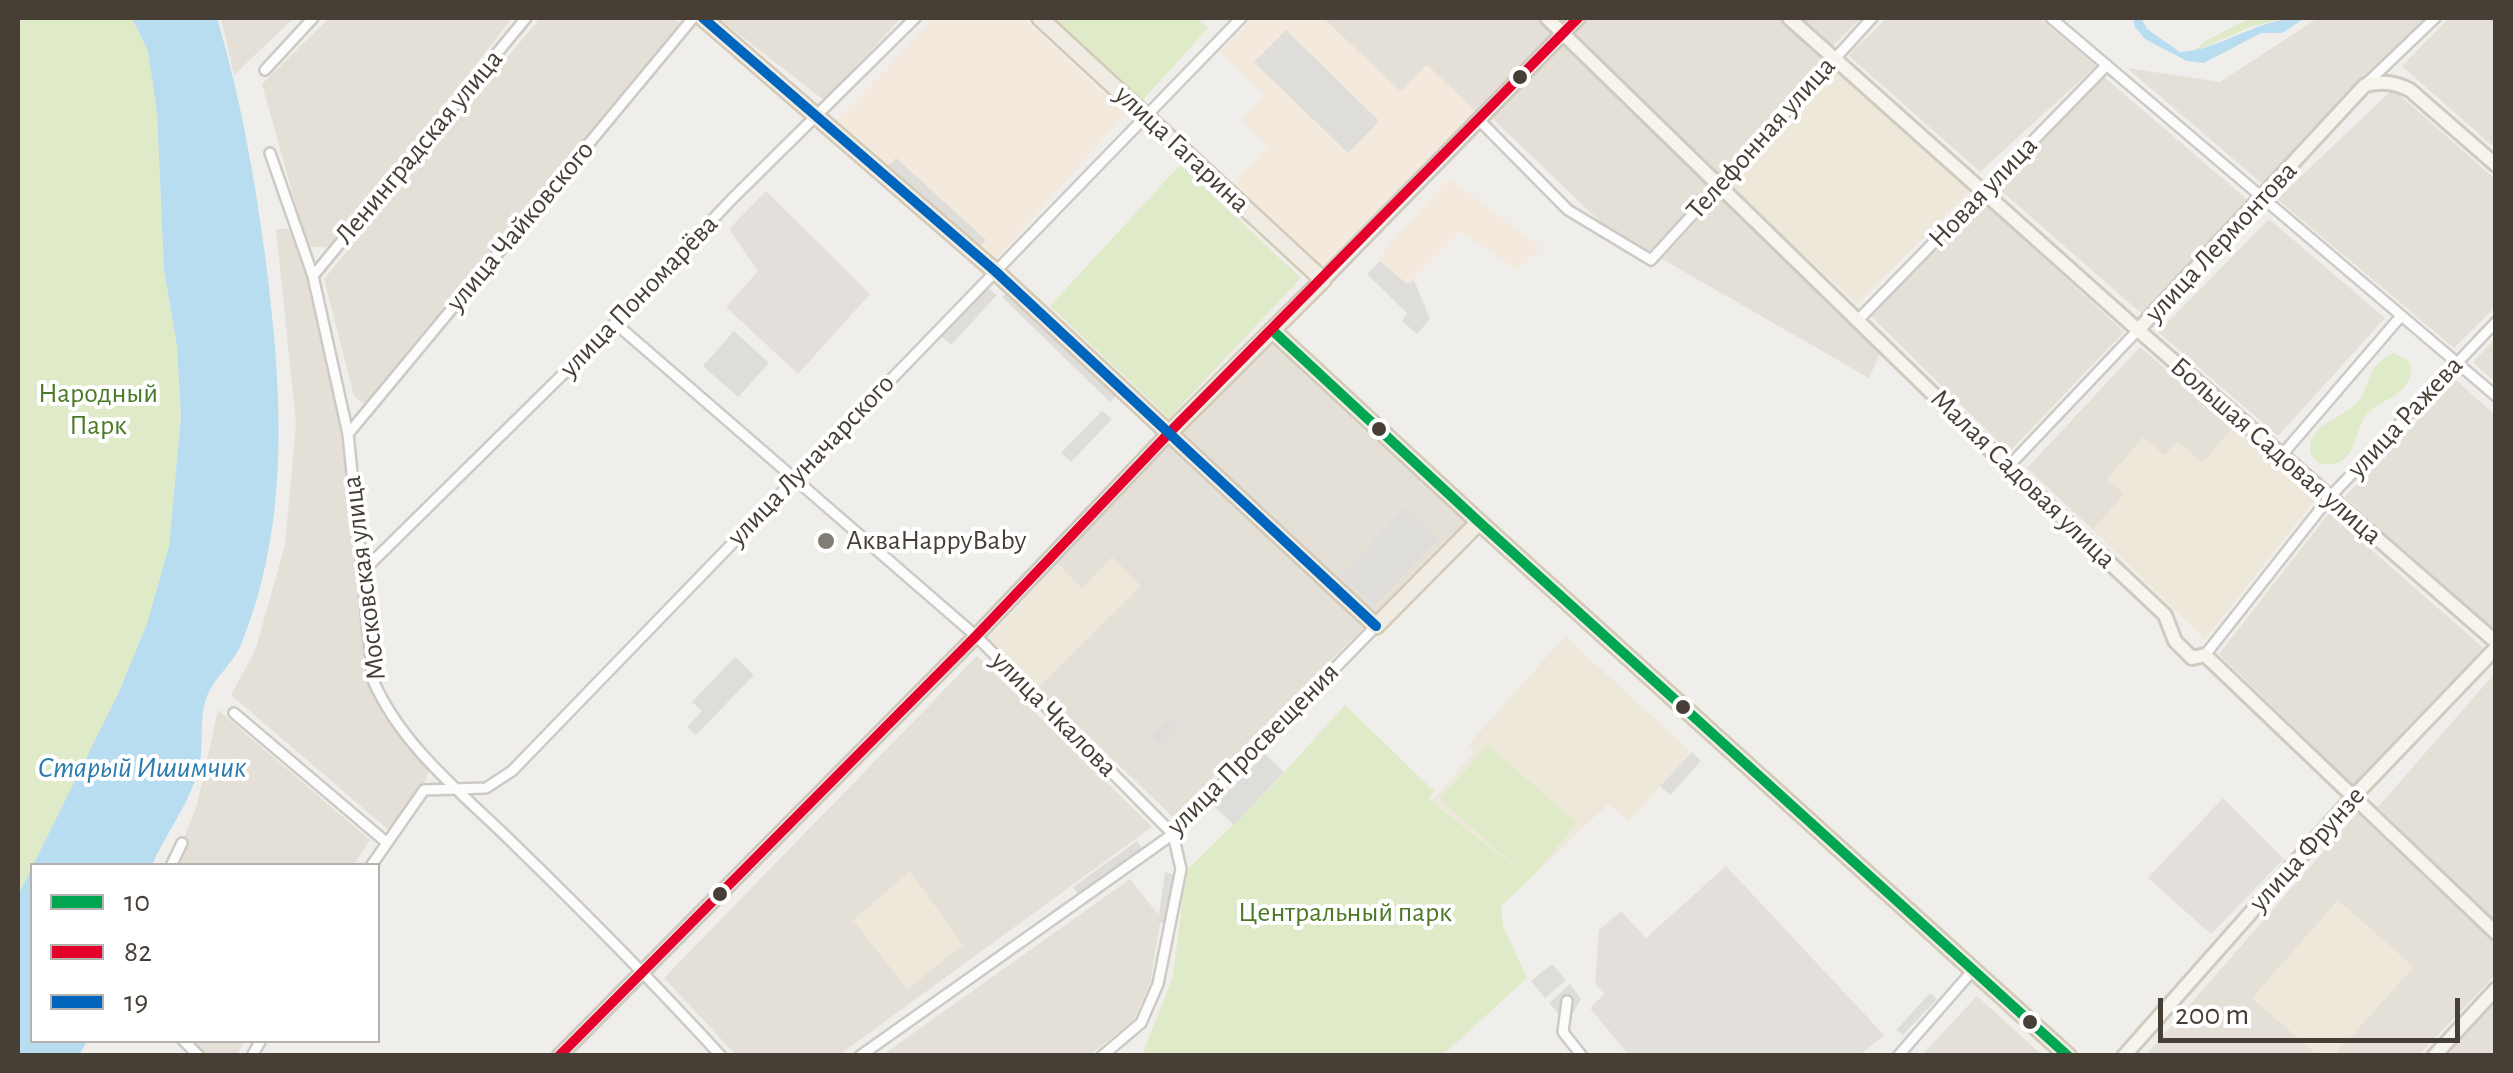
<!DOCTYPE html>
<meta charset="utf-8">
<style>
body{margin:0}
#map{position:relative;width:2513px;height:1073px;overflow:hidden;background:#f0eeea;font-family:"Alegreya Sans",sans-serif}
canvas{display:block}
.frame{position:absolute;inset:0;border:20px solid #473f35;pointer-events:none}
.legend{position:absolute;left:30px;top:863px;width:350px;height:180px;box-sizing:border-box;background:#fff;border:2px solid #b5b2ae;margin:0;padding:12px 18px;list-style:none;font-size:30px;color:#473f35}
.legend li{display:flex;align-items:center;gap:20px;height:50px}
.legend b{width:50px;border:2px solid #b5b2ae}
.scale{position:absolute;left:2158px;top:998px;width:302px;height:45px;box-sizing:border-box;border:5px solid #473f35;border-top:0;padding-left:12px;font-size:30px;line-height:35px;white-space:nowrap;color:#473f35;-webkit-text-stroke:8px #fff;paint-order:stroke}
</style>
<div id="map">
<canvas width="2513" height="1073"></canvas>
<div class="frame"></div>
<ul class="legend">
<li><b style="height:12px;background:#00a651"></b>10</li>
<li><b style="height:12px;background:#e4002b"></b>82</li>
<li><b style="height:12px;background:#0065bd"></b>19</li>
</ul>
<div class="scale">200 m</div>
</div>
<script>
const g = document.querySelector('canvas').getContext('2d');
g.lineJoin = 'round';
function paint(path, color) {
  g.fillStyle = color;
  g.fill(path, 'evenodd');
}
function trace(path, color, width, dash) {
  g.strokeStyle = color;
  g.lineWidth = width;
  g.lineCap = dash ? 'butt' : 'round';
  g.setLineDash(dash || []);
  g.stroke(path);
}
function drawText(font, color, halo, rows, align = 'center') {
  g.font = font + ' "Alegreya Sans",sans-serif';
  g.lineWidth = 8;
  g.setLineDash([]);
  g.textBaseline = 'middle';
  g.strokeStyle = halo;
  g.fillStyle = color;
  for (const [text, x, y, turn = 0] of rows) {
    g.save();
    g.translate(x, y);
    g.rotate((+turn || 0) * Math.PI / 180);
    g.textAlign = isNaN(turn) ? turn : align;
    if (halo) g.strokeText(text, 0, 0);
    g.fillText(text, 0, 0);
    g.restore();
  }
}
paint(new Path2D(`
 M221 18H294L234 75Z
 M329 18H512L334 248 307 246 262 84Z
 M540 18H674L680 23 367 407 354 396 324 279Z
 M718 18H901L825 101Z
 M1323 18H1535L1554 35 1476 112 1427 65 1401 92Z
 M1588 18H1783L1824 58 1718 175 1572 33Z
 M1801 18H1861L1832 47Z
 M1887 18H2039L2096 66 1980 172 1848 55Z
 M2318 18H2432L2265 186 2127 68 2220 82Z
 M2449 18H2495V148L2402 66Z
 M1563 44 1710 186 1648 253 1611 232 1492 118Z
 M2104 77 2249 201 2143 315 1997 187Z
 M2393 89 2495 179V307L2454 348 2277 199Z
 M1720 195 1882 349 1869 378 1662 259Z
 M1982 201 2124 332 2009 452 1871 316Z
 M2269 219 2385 318 2278 436 2158 332Z
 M276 229H292L317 278 329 325 350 437 376 686 431 767 418 797 391 832 231 695 255 651 285 545 296 424Z
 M1272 338 1469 523 1173 817 1038 688 1140 586 1082 589 1057 563Z
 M2495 339V382L2473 362Z
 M2140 347 2233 428 2202 463 2178 442 2165 456 2143 438 2108 478 2125 494 2093 530 2027 468Z
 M2456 380 2495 415V632L2345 497Z
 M2329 513 2487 651 2361 793 2219 654Z
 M977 656 1152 827 839 1055H736L664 978Z
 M2495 673V922L2378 807Z
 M218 710 370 840 354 865 173 866 197 805Z
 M2357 813 2495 944V975L2419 1055 2145 1056Z
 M1130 879 1161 918 1150 983 1134 1020 1090 1055 881 1056Z
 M1977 996 2042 1055H1922Z
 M2495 1002V1055H2446Z
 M190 1041H245L236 1056 208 1055Z`), '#e5e0d7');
paint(new Path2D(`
 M935 18H1023L1125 114 993 262 837 120Z
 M1253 18H1323L1401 92 1427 65 1476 112 1319 272 1229 188 1268 146 1241 120 1265 95 1220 52Z
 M1449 178 1542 248 1516 269 1460 231 1407 285 1378 258Z`), '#f3e9dc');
paint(new Path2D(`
 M766 191 870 294 798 374 726 307 758 271 729 229Z
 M2223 798 2284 859 2211 934 2148 878Z
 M1726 866 1884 1035 1860 1055H1629L1590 1008 1604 994 1595 983 1599 930 1621 911 1646 938Z`), '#e3dfdb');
paint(new Path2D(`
 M1834 66 1971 190 1857 304 1729 185Z
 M2233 428 2315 500 2205 639 2093 530 2124 494 2107 479 2143 438 2164 456 2177 441 2202 463Z
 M1112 557 1141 586 1038 688 988 639 1057 563 1082 589Z
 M1565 636 1691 752 1629 821 1608 804 1530 879 1432 801 1474 752 1469 744Z
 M910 871 963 945 907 989 853 920Z
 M2338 900 2414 967 2334 1055H2317L2252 998Z`), '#eee8db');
paint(new Path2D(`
 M18 18H132L148 51 157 113 164 270 177 346 181 417 169 546 147 624 118 694 18 896Z
 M1049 18H1196L1208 28 1142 101Z
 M2250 18H2286L2250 27 2195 51 2205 41Z
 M1180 165 1301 278 1169 418 1050 306Z
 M2394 353 2408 361 2412 369C2405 403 2379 396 2365 417 2356 430 2357 447 2345 458 2330 472 2304 463 2311 441 2317 422 2347 416 2358 401 2374 381 2365 366 2394 353Z
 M1345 705 1434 791 1429 799 1521 872 1440 799 1488 745 1577 823 1530 879 1501 906 1503 926 1527 978 1443 1055 1142 1056 1173 976 1186 871 1270 788Z`), '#dfebc8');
paint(new Path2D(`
 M1286 30 1379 121 1348 153 1254 62Z
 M896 158 986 240 978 248 888 166Z
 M1380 261 1407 284 1414 280 1430 319 1417 334 1402 321 1407 313 1367 274Z
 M987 287 997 295 951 345 941 336Z
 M1008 292 1116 396 1110 402 1002 297Z
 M734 331 769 363 738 397 703 366Z
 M1102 411 1112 419 1071 462 1061 453Z
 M1405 507 1439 538 1375 605 1341 576Z
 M735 657 754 675 696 735 687 727 702 711 692 702Z
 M1170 717 1181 728 1161 745 1151 736Z
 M1692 752 1701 761 1670 795 1660 786Z
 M1265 754 1284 772 1234 825 1214 806Z
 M1137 841 1142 848 1078 894 1073 887Z
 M1165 872 1175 875 1166 924 1158 922Z
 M1552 964 1566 980 1545 998 1531 981Z
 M1570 984 1581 999 1567 1023 1549 1003Z
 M1930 993 1937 999 1903 1035 1896 1030Z`), '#dfddd9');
paint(new Path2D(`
 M132 18H217C241 99 255 179 266 263 282 391 291 522 241 645 233 663 215 677 207 696 198 718 205 747 198 771 189 804 166 833 152 865H33L118 694 147 624 169 546 181 417 177 346 164 270 157 113 148 51Z
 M2133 18H2141L2147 29 2180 52C2223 50 2256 17 2305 18L2282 33H2261L2204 63 2187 61 2145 39 2135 27Z
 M32 867V1040L87 1041 79 1055H18V896Z`), '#b8dcf0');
const street = new Path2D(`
 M2051 18 2496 396
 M265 70 313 18
 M2365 85 2435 18
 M1479 120 1568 210 1651 260 1872 18
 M270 153 313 276 348 434 373 680C402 748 466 796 517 847 587 915 655 984 721 1056
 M313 276 526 18
 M1859 319 2107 65
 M615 323 976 636 1173 834 1181 869 1158 984 1141 1023 1102 1056
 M348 434 693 18
 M2281 456 2401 316
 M2008 467 2138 330
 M362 572 615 323 732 199 915 18
 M2205 655 2329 498 2496 322
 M234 713 386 842
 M171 866 182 843
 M371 866 424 790 486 788 512 771 1241 18
 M1567 1001 1563 1032 1582 1056
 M183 1040 199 1056
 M252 1056 261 1040
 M860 1056 1173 834 1376 626
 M1898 1056 1974 969`);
const secondary = new Path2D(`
 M1547 18 2008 467 2165 615 2175 641 2192 658 2205 655 2496 933
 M1789 18 2138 330 2496 642
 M1323 280 1578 18
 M2138 330 2365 85C2382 81 2394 82 2410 90L2496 165
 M559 1056 976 636 1170 432
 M2124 1056 2355 795 2496 648
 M2434 1056 2496 989`);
const primary = new Path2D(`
 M703 18 995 271 1376 626 1479 522
 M1040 18 1323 280 1170 432
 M1272 330 1479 522 2068 1056`);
trace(street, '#cdcac5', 14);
trace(secondary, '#d0cbc0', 18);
trace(primary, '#d3c9b7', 20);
trace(street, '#fdfcfc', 9);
trace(secondary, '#f7f4ee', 12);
trace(primary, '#f1ece3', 15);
trace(new Path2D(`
 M1272 330 1479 522 2068 1056`), '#00a651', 10);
trace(new Path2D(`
 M559 1056 976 636 1170 432 1578 18`), '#e4002b', 10);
trace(new Path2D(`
 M703 18 995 271 1376 626`), '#0065bd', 10);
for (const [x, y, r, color] of [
 [1520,77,9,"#473f35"],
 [1379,429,9,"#473f35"],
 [826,541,10,"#827c74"],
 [1683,707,9,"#473f35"],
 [720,894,9,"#473f35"],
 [2030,1022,9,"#473f35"]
]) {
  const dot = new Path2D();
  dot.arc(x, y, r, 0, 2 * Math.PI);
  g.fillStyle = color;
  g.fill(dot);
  trace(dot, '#fff', 4);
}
drawText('28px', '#473f35', '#fff', [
 ["Телефонная улица",1761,138,-48],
 ["Ленинградская улица",419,147,-50],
 ["улица Гагарина",1182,149,43],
 ["Новая улица",1983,192,-46],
 ["улица Чайковского",520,226,-50],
 ["улица Лермонтова",2221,242,-47],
 ["улица Пономарёва",639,296,-46],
 ["улица Ражева",2405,417,-47],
 ["Большая Садовая улица",2276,451,41],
 ["улица Луначарского",811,460,-46],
 ["Малая Садовая улица",2023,479,44],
 ["Московская улица",364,578,-97],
 ["улица Чкалова",1054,714,45],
 ["улица Просвещения",1253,749,-45],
 ["улица Фрунзе",2307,849,-48]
]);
drawText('28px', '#4a7a26', '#fff', [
 ["Народный",98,394],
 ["Парк",98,426],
 ["Центральный парк",1345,913]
]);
drawText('28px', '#473f35', '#fff', [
 ["АкваHappyBaby",846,541]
], 'left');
drawText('italic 30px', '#2a7bae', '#fff', [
 ["Старый Ишимчик",142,768]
]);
</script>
